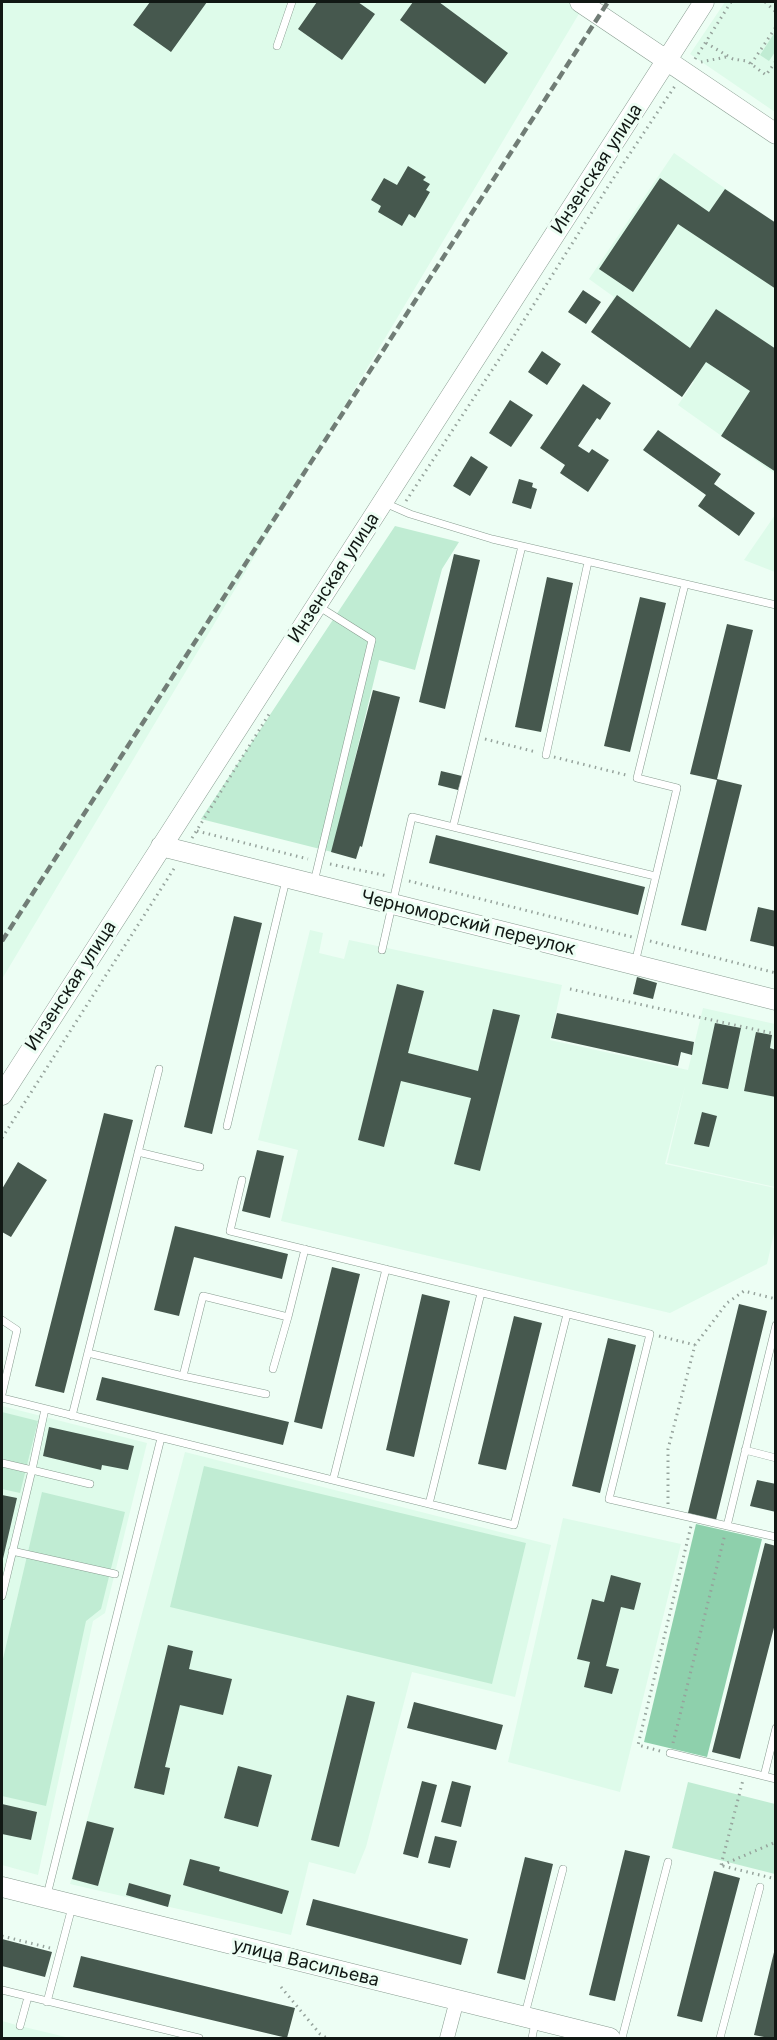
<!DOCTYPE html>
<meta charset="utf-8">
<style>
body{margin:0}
#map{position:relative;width:777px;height:2040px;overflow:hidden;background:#edfef4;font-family:Inter,sans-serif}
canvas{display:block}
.frame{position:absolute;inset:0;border:3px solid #111814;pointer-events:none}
</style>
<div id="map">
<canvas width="777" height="2040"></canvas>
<div class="frame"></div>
</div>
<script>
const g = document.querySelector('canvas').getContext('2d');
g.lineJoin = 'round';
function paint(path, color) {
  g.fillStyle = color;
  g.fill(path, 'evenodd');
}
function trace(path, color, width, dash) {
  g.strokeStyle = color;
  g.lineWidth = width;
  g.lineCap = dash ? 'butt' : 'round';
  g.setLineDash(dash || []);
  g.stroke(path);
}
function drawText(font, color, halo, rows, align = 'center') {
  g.font = font + ' Inter,sans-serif';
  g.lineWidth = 6;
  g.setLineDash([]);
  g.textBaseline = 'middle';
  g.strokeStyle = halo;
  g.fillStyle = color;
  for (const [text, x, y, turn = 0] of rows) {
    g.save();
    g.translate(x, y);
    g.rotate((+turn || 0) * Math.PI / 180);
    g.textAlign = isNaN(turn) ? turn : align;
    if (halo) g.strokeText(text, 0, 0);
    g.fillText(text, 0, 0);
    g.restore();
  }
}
paint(new Path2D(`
 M2 2H586L2 979Z
 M725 2H775V112L690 54Z
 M674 153 775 223V474L678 405 694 382 602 317 614 297 589 279Z
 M775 515 776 572H775L744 560Z
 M310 930 323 933 319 953 344 959 349 940 562 985 550 1040 688 1070 703 1008 775 1024V1187L667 1163 685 1086 665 1164 775 1188V1229L767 1264 670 1313 281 1221 298 1150 258 1140Z
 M2 1406 147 1443 105 1613 93 1621 38 1875 2 1865Z
 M185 1452 551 1545 515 1697 412 1672 366 1847 355 1874 309 1862 291 1935 70 1884Z
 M563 1518 681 1544 620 1792 508 1762Z
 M2 2021 20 2026 70 2038H2Z`), '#defbea');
paint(new Path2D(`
 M775 32V52L769 61 760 55Z
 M395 526 459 542 442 569 415 670 379 660 332 852 201 819Z
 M2 1412 38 1421 20 1493 2 1489Z
 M204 1466 526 1543 492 1684 170 1607Z
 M42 1492 125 1512 101 1609 86 1621 46 1806 2 1796V1663Z
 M688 1782 775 1804V1874L672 1848Z`), '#c0ecd3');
paint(new Path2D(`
 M696 1524 762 1539 707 1757 644 1742Z`), '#8ed0ac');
paint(new Path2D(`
 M150 2H207L171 52 133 25Z
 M317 2H358L375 14 342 60 298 29Z
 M413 2H439L508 53 485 84 400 20Z
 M408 166 426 177 423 180 430 184 426 190 430 192 415 218 409 214 402 226 378 212 381 206 371 200 384 178 397 185Z
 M660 178 709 212 725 189 776 223V289L678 224 633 292 599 269Z
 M583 290 601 302 586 324 568 312Z
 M617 295 690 348 716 309 776 349V472L721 436 750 391 706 362 682 397 591 332Z
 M542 351 561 364 547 385 528 372Z
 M583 384 611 403 600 420 597 418 578 446 589 453 592 449 609 460 588 492 560 473 565 465 540 448Z
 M510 400 533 415 511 447 489 433Z
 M658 430 721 474 714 484 755 513 739 536 698 506 706 495 643 450Z
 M471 456 488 467 470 496 453 486Z
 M519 479 533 483 532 487 537 489 531 509 512 503Z
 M454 554 480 560 445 709 419 702Z
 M547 577 573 583 541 732 515 727Z
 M640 597 666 603 630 752 604 746Z
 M727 624 753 630 717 779 742 785 706 931 681 925 717 780 690 774Z
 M373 690 400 697 362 847 360 846 356 859 331 852Z
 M441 771 462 776 458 790 438 785Z
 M436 835 645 887 638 915 429 863Z
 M758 907 776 911V947L750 941Z
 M234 916 262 923 212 1134 184 1127Z
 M637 977 657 983 653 999 633 994Z
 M397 984 424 991 408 1053 478 1071 493 1009 520 1015 480 1171 454 1164 471 1098 401 1081 384 1147 358 1140Z
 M557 1013 694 1042 692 1055 681 1052 678 1066 551 1038Z
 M715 1023 741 1028 728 1089 702 1084Z
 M756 1032 772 1035 770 1048 776 1050V1097L744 1091Z
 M702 1112 717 1116 709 1147 694 1144Z
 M104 1113 133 1120 64 1393 35 1386Z
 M257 1150 284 1156 270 1218 242 1211Z
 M18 1162 47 1180 11 1237 2 1232V1189Z
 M175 1226 288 1254 282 1279 194 1257 179 1316 154 1310Z
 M332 1267 360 1274 322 1429 294 1422Z
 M422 1294 450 1301 414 1457 386 1450Z
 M739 1304 767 1311 716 1520 688 1513Z
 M514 1316 542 1323 506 1470 478 1464Z
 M608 1338 636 1345 600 1493 572 1486Z
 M102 1377 289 1422 283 1445 96 1400Z
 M49 1427 134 1446 128 1470 102 1465 101 1470 43 1456Z
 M757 1480 776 1484V1512L750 1506Z
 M2 1495 17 1498 2 1563Z
 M765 1543 776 1546V1620L740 1759 712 1752Z
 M611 1575 641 1583 634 1610 621 1607 606 1666 619 1669 612 1694 584 1687 590 1662 577 1659 592 1599 604 1602Z
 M168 1645 193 1651 189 1669 232 1679 223 1715 180 1705 165 1767 170 1768 164 1795 134 1788Z
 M347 1695 375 1702 339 1847 311 1840Z
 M414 1702 503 1725 496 1750 407 1728Z
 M238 1766 272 1775 258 1827 224 1818Z
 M422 1781 437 1785 418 1858 403 1854Z
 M452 1781 471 1786 461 1827 441 1822Z
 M2 1804 37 1812 31 1840 2 1834Z
 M87 1821 114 1828 98 1886 72 1879Z
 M435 1836 457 1841 450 1868 428 1863Z
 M625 1850 650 1856 615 2001 589 1995Z
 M525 1857 553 1864 525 1980 497 1973Z
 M190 1859 220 1867 219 1871 289 1891 282 1914 183 1885Z
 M714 1871 740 1878 702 2022 677 2016Z
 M129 1883 171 1895 168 1907 126 1895Z
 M313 1899 468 1939 461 1965 306 1925Z
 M2 1939 52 1952 45 1977 2 1966Z
 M775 1948 776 2038H769L754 2035Z
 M81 1956 295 2008 287 2038 73 1987Z`), '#46584e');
const lane = new Path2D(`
 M277 46 292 2
 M385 503 410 514 492 539 776 605
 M546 755 588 562
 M453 827 522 546
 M314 882 372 640 318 606
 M382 950 412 817 655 876
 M635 963 677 788 637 778 685 584
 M227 1126 286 880
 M138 1152 200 1167
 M242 1180 230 1231 650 1334 609 1499 776 1537
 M2 1320 17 1330 2 1394
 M88 1353 183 1376 203 1296 288 1317 305 1249
 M273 1369 288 1317
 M183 1376 266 1394
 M2 1398 514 1525 567 1314
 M45 1409 32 1470 90 1484
 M72 1416 159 1069
 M745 1450 776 1458
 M2 1463 32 1470 2 1596
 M333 1480 386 1269
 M429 1504 481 1293
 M727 1526 776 1325
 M12 1551 115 1574
 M670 1753 776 1779
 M764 1776 776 1728
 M47 1895 161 1438
 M2 1990 199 2038
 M47 2002 72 1907
 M525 2014 563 1869
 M20 2026 28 1997
 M532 2038 535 2023
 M622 2038 668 1862
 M720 2038 760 1887`);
const street = new Path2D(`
 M447 2038 457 2000`);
const secondary = new Path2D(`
 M580 2 776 134
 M161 846 776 1000
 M2 1095 704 2
 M2 1887 610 2038`);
trace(lane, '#889c90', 8);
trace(street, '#889c90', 15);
trace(secondary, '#889c90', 21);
trace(new Path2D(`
 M765 2 776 12
 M706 43 733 59 747 61 766 75 776 61
 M695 59 731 2
 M701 62 726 57
 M751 64 776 27
 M406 501 502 355 609 185 675 86
 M485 739 536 752
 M554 757 626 775
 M197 831 308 859
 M192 838 271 711
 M330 864 388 876
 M409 881 632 937
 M650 941 776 973
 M570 989 776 1034
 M2 1138 175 867
 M659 1336 695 1345
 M668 1504V1449L695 1345 727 1303 744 1291 776 1299
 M673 1743 725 1534
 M660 1751 638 1745 691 1526
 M721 1865 743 1780
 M722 1865 776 1842
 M723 1866 776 1879
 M2 1936 50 1948
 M281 1987 320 2034 327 2038`), '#96a39c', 3, [1.5, 4.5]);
trace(lane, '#fff', 7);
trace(street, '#fff', 14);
trace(secondary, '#fff', 20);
trace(new Path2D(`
 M2 941 608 2`), '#717d76', 4.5, [9, 4.5]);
drawText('18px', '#111814', '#edfef4', [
 ["Инзенская улица",597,169,-57],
 ["Инзенская улица",334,578,-57],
 ["Черноморский переулок",468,923,14],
 ["Инзенская улица",71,986,-57],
 ["улица Васильева",306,1963,14]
]);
</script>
